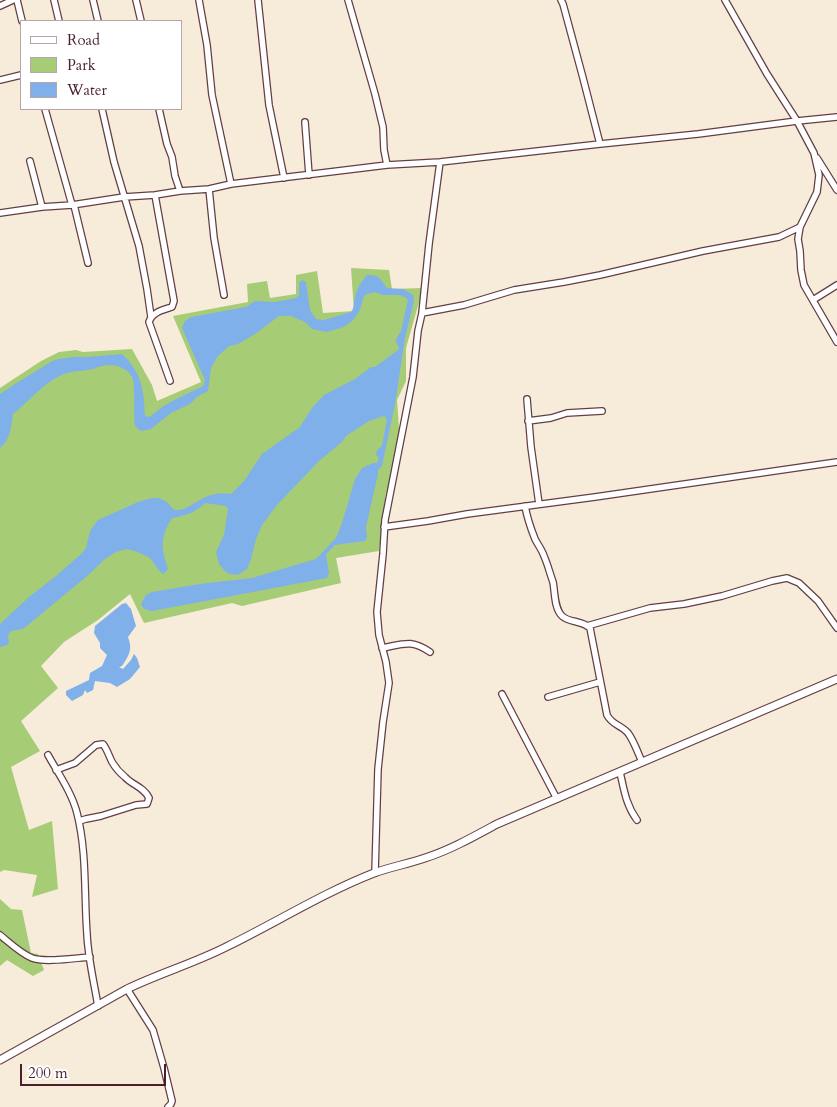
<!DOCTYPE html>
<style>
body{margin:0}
#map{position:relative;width:837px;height:1107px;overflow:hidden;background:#f6ecd9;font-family:Cardo,serif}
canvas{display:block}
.legend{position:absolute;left:20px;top:20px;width:162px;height:90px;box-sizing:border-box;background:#fff;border:1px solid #b7a5aa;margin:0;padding:6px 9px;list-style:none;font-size:15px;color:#4a1f2b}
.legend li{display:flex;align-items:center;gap:10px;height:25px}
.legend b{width:25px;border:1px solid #b7a5aa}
.scale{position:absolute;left:20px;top:1064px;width:146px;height:22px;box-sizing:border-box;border:2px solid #4a1f2b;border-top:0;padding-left:6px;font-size:15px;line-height:18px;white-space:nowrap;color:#4a1f2b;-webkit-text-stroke:4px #fff;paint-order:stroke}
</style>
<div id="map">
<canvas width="837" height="1107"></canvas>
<ul class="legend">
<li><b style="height:6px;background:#fff"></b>Road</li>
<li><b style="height:14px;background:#a7cc76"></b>Park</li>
<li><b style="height:14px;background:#7fb0ea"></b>Water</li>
</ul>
<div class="scale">200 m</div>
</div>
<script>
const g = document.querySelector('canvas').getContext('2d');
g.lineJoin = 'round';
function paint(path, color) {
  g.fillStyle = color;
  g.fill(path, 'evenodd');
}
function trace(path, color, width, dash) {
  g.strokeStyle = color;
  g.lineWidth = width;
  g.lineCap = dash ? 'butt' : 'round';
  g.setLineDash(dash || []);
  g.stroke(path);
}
paint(new Path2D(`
 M351 268 389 270 392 289 423 288 406 348V381L397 400 401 457 386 493 379 551 336 558 341 583 242 606 232 603 144 623 130 594 98 620 64 642 41 666 58 688 21 721 40 751 11 767 29 830 52 821 58 889 32 897 37 875 4 870 0 872V388L41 361 59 352 76 350 83 352 132 349 152 385 157 401 201 382 173 316 248 302 247 284 267 281 270 298 296 294V275L317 271 323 313 354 311Z
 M0 899 11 909 22 910 31 953 38 954 44 970 33 976 7 960 0 966Z`), '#a7cc76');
paint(new Path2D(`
 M367 275C379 275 380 278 387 288L403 289 413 295 414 301 405 338 395 404 382 466 378 470V474L366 527 367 537 365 541 335 545 326 554 329 573 327 578 152 611C147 610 143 609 141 604L146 595 152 592 200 584 252 578 316 559 336 538 342 523 355 479 362 468 373 463H377L379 458 376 455 377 450 382 446 387 419 384 416 369 421 346 436 343 441 319 461 277 505 262 525 256 539 251 559 247 569 238 575 229 574 224 570 219 564 217 557 216 552 224 535 228 509 226 506 205 503C196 512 185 516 172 518 160 537 161 547 168 569L163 574 158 569 150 558 138 552 127 549 116 552 105 559 86 577 23 629 12 631 9 633 8 637 9 642 7 645 0 647V624L29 597 56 576 81 554 86 548 90 531 98 520 138 502 152 498H159L167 502 174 510C185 511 190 505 200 500 209 494 220 492 231 494L244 481 262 454 300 427 312 408 324 395 355 379 371 367H375L398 350 399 348 396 342V339L401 331 408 300 406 298 400 295H382L375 292 367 294 364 296 359 312 352 321 344 327 327 332 312 329 305 322 291 316H279L255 334 238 344 229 346 218 356 211 368 208 391 198 396 190 404 171 413 151 429 141 431 135 426C133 414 136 385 132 377 127 367 112 363 102 366 97 367 92 370 87 370 73 372 67 371 54 379 39 388 27 403 13 414 11 427 11 439 0 448V394L15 384 54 360 73 357H87L122 354C142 373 144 390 145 416L150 417C165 402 184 396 203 386L205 380 182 328 185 321 191 317 246 307 255 301 275 302 296 298 299 295V283L302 280 306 282 310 310 316 319 324 320 351 312C355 307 353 303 355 297 357 288 361 282 367 275Z
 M126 603 131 609 136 626 128 637C133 650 129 655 122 666L119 667 123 669 131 660 134 654 137 658 140 667 130 679 117 687 110 683 95 681 93 690 87 693 85 690 83 695 72 701 66 695V691L89 680 90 673 102 666 107 655 100 648V643L94 633 95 626 122 604Z`), '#7fb0ea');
const minor = new Path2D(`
 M17 0 22 21
 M54 0 59 21
 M93 0 98 21
 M136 0 141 21
 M199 0 207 45 212 95 231 184
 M258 0 269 105 284 178
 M348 0 375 94 383 127 384 150 387 165
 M561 0 563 4 583 78 600 144
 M0 6 13 0
 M0 80 21 75
 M45 109 72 205
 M102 109 114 162 139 246 147 289 151 317
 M159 109 167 144 172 157 175 176 180 191
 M305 122 309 175
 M817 158 837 190
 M30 161 42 207
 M209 189 214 238 224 295
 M155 195 174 301 172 307C163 310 152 312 149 322L170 381
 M74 205 88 263
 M0 213 42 207 72 205 124 197 155 195 180 191 209 189 231 184 387 165 440 162 600 144 698 134 797 121 837 117
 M800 227 798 239 800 251 801 270 804 285 837 342
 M813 300 837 285
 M422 313 464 305 514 290 564 282 600 275 703 251 779 237 800 227 817 192 819 175 814 153 797 121 767 74 725 0
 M527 399 531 447 539 504
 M528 421 551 418 567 413 602 411
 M525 506C527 517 531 529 535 539 538 545 542 550 544 556 548 565 550 574 553 582 555 592 554 608 562 616 569 623 582 620 590 628L607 715C612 725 621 725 628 733 634 741 638 753 642 762
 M384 527 428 521 467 514 595 497 837 462
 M587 626 650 608 684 604 722 596 772 581 787 578 799 583 818 601 837 628
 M382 648C404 644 411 639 430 652
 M502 694 557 799
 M548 697 600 682
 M48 755C58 773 72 793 77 813 87 852 84 894 87 934 88 958 94 982 98 1006
 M56 770 75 763 96 745 103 744C107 749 109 756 112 762 115 767 120 773 125 777 132 785 144 787 149 798L147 804 136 805 101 816 86 819 79 821
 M620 772C624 790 626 805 637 820
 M375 873 378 769 383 722 389 683 386 662 379 635 377 612 383 554 385 520 413 377 418 331 422 313 429 244 440 162
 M0 935C10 943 20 953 32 958 45 963 75 958 90 957
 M127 989 153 1030 164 1068 172 1101 171 1104 168 1107`);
const tertiary = new Path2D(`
 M0 1060 127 989C160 973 195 963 228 946 277 922 323 893 374 873 390 867 408 864 425 858 450 850 473 837 497 824L837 679`);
trace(minor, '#643e45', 8);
trace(tertiary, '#643e45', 9);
trace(minor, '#fff', 5.5);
trace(tertiary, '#fff', 7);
</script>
